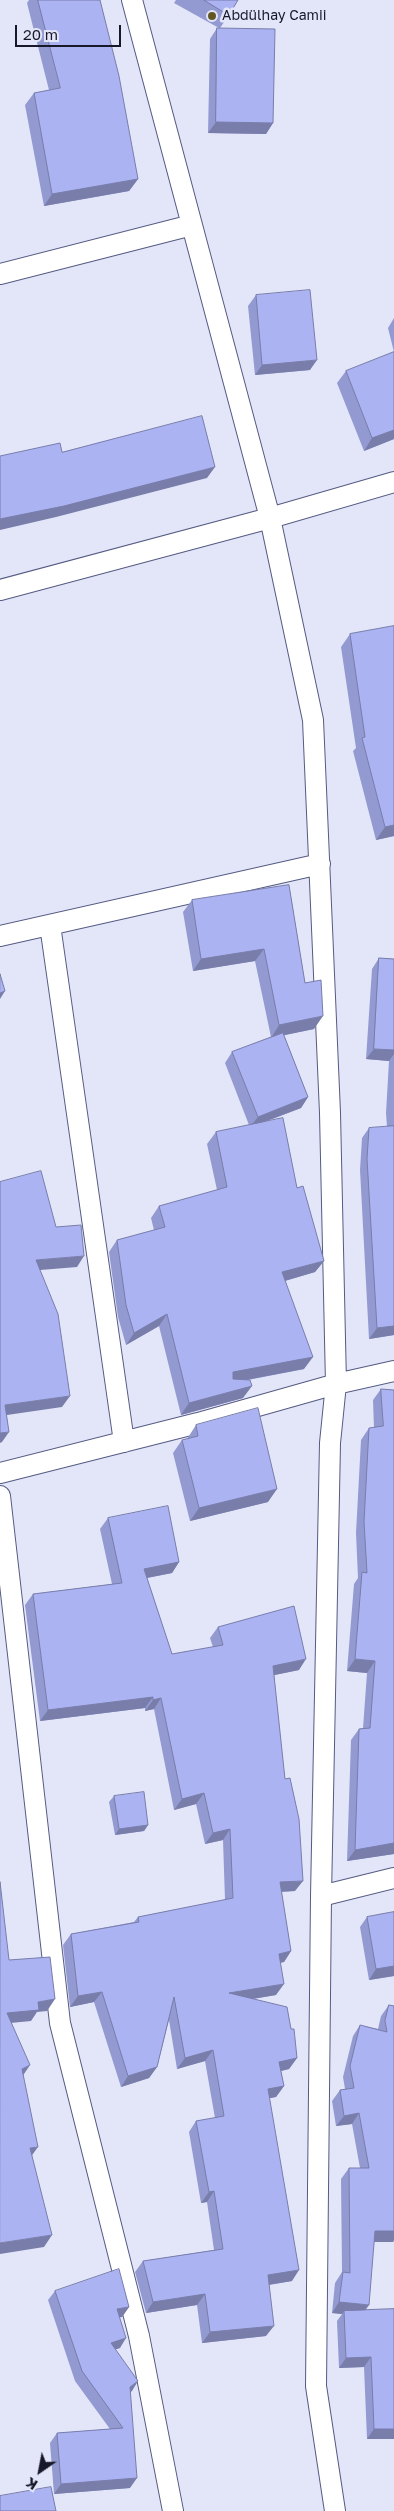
<!DOCTYPE html>
<meta charset="utf-8">
<style>
body{margin:0}
#map{position:relative;width:394px;height:2511px;overflow:hidden;background:#e3e6f9;font-family:"Golos Text",sans-serif}
canvas{display:block}
.north{position:absolute;left:15px;top:2446px;width:50px;height:50px;-webkit-text-stroke:4px #e3e6f9;paint-order:stroke;rotate:213deg;font-size:14px;font-weight:700;line-height:20px;text-align:center;color:#171929}
.north::after{content:'';display:block;margin:auto;width:18px;height:22px;background:#171929;clip-path:polygon(50% 0,100% 100%,50% 72%,0 100%)}
.scale{position:absolute;left:15px;top:25px;width:106px;height:22px;box-sizing:border-box;border:2px solid #171929;border-top:0;padding-left:6px;font-size:15px;line-height:18px;white-space:nowrap;color:#171929;-webkit-text-stroke:4px #e3e6f9;paint-order:stroke}
</style>
<div id="map">
<canvas width="394" height="2511"></canvas>
<div class="north">K</div>
<div class="scale">20 m</div>
</div>
<script>
const g = document.querySelector('canvas').getContext('2d');
g.lineJoin = 'round';
function trace(path, color, width, dash) {
  g.strokeStyle = color;
  g.lineWidth = width;
  g.lineCap = dash ? 'butt' : 'round';
  g.setLineDash(dash || []);
  g.stroke(path);
}
function paint(path, color) {
  g.fillStyle = color;
  g.fill(path, 'evenodd');
}
function drawText(font, color, halo, rows, align = 'center') {
  g.font = font + ' "Golos Text",sans-serif';
  g.lineWidth = 5;
  g.setLineDash([]);
  g.textBaseline = 'middle';
  g.strokeStyle = halo;
  g.fillStyle = color;
  for (const [text, x, y, turn = 0] of rows) {
    g.save();
    g.translate(x, y);
    g.rotate((+turn || 0) * Math.PI / 180);
    g.textAlign = isNaN(turn) ? turn : align;
    if (halo) g.strokeText(text, 0, 0);
    g.fillText(text, 0, 0);
    g.restore();
  }
}
const lane = new Path2D(`
 M132 0 270 518 313 720 330 1113 336 1384 330 1443 321 1896 316 2386 335 2511
 M0 274 192 225
 M0 590 270 518 394 482
 M50 925 124 1442
 M0 936 320 864
 M0 1473 198 1423 336 1384 394 1371
 M0 1496 60 2023 139 2336 173 2511
 M321 1896 394 1878`);
trace(lane, '#555a82', 22);
trace(lane, '#fff', 20);
paint(new Path2D(`
 M29 0H100L138 179 129 191 44 206 25 105 34 93 49 90 27 3Z
 M176 0H238L229 15 220 28 273 123 266 134 208 133 210 39 217 28H219L174 3Z
 M256 295 310 370 255 375 248 306Z
 M394 318V439L364 451 337 383 346 371 394 352 388 328Z
 M394 626V836L376 840 353 751 356 748 341 647 350 634Z
 M289 885 305 983 314 1029 284 1035 308 1097 301 1108 265 1122 297 1188 324 1261 315 1272 285 1281 304 1369 248 1380 243 1398 181 1415 159 1326 126 1345 118 1317 109 1252 117 1240 154 1230 151 1218 159 1206 217 1190 207 1144 216 1132 249 1125 225 1063 232 1052 271 1037 255 961 193 971 183 912 192 900Z
 M379 958 394 959V1335L369 1339 360 1170 362 1138 369 1128 387 1127 386 1113 389 1061 366 1059 372 969Z
 M381 1389 394 1390V1854L347 1861 351 1740 359 1729 363 1728 367 1673 347 1671 354 1584 358 1578 356 1533 361 1440 369 1428H374L373 1400Z
 M196 1425 268 1502 190 1521 173 1453 182 1440 187 1439Z
 M108 1518 179 1562 172 1573 147 1578 172 1654 213 1647 210 1638 218 1627 299 1670 274 1675 295 1891 281 1892 291 1951 284 1962 280 1963 276 1995 253 1999 291 2029 297 2058 289 2069 281 2071 284 2086 276 2097 269 2098 292 2281 269 2285 266 2336 202 2343 197 2305 146 2313 135 2272 143 2261 214 2250 207 2202 201 2203 189 2132 196 2121 215 2118 205 2061 177 2069 169 2020 157 2067 149 2078 121 2087 94 2002 70 2007 63 1945 71 1934 134 1922 138 1917 225 1900 223 1840 205 1844 196 1804 174 1810 154 1709 145 1711V1708L40 1721 25 1605 33 1594 112 1584 100 1529Z
 M114 1796 148 1825 144 1831 115 1835 109 1802Z
 M394 1912V1976L369 1980 360 1927 367 1917Z
 M389 2005 394 2006V2240L393 2242H374L365 2310 394 2309V2439H367L364 2367 339 2368 337 2321 342 2314 332 2313 335 2283 342 2272 341 2179 349 2168H360L352 2124 336 2126 332 2101 340 2090 345 2089 343 2077 353 2036 360 2025 378 2029 381 2016Z
 M55 2291 129 2307 122 2317H120V2348L115 2349 132 2391 130 2392V2488L54 2494 50 2443 57 2433 110 2429 75 2381 48 2300Z`), '#939ad1');
paint(new Path2D(`
 M216 122 273 123 266 134 208 133Z
 M138 179 129 191 44 206 52 194Z
 M317 360 310 370 255 375 262 365Z
 M394 430V439L364 451 372 438Z
 M215 467 207 478 56 517 0 530V519Z
 M394 825V836L376 840 385 827Z
 M264 949 255 961 193 971 201 959Z
 M5 991 0 999V993Z
 M323 1016 314 1029 271 1038 279 1025Z
 M374 1049 394 1050V1054L389 1061 366 1059Z
 M308 1097 301 1108 250 1127 258 1117Z
 M84 1256 77 1267 28 1271 36 1260Z
 M324 1261 315 1272 274 1284 282 1272Z
 M167 1314 159 1326 126 1345 134 1333Z
 M394 1326V1335L369 1339 377 1328Z
 M313 1357 304 1369 224 1384 233 1372Z
 M252 1386 243 1398 181 1415 189 1403Z
 M70 1396 62 1407 0 1416 5 1405Z
 M9 1432 2 1442 0 1443V1433Z
 M277 1489 268 1502 190 1521 199 1508Z
 M179 1562 172 1573 136 1580 144 1569Z
 M306 1659 299 1670 265 1677 273 1666Z
 M355 1659 375 1661 367 1673 347 1671Z
 M153 1697 145 1708 40 1721 48 1710Z
 M161 1698 154 1709 145 1711 153 1700Z
 M204 1793 196 1804 174 1810 182 1799Z
 M148 1825 144 1831 115 1835 119 1829Z
 M230 1829 223 1840 205 1844 213 1833Z
 M394 1843V1854L347 1861 355 1850Z
 M303 1881 295 1891 272 1892 280 1882Z
 M291 1951 284 1962 271 1964 279 1954Z
 M394 1966V1976L369 1980 376 1969Z
 M284 1984 276 1995 221 2004 229 1993Z
 M102 1992 94 2002 70 2007 78 1996Z
 M55 1999 47 2011 37 2012 31 2021 0 2024 7 2013 38 2002Z
 M213 2050 205 2061 177 2069 185 2058Z
 M297 2058 289 2069 272 2073 279 2062Z
 M30 2065 22 2077V2069Z
 M157 2067 149 2078 121 2087 128 2076Z
 M284 2086 276 2097 260 2100 268 2089Z
 M359 2113 352 2124 336 2126 344 2116Z
 M38 2147 30 2158V2148Z
 M214 2191 207 2202 201 2203 209 2192Z
 M375 2231H394V2240L393 2242H368Z
 M52 2235 44 2247 0 2254V2243Z
 M299 2270 292 2281 261 2286 268 2275Z
 M205 2294 197 2305 146 2313 153 2302Z
 M339 2302 369 2305 362 2315 344 2311 342 2314 332 2313Z
 M129 2307 122 2317 110 2319 117 2309Z
 M274 2326 266 2336 202 2343 210 2332Z
 M126 2338 120 2348 104 2353 111 2343Z
 M371 2357 364 2367 339 2368 346 2358Z
 M138 2381 132 2391 123 2397 130 2387Z
 M374 2429H394V2439H367Z
 M137 2478 130 2488 54 2494 61 2484Z`), '#787daa');
const building = new Path2D(`
 M38 0H100L119 76 138 179 52 194 34 93 60 88Z
 M204 0H238L229 15Z
 M217 28 275 29 273 123 216 122Z
 M310 290 317 360 262 365 256 295Z
 M394 352V430L372 438 346 371Z
 M202 416 215 467 64 506 0 519V456L60 443 62 452Z
 M394 626V825L385 827 362 738 365 737 350 634Z
 M289 885 305 983 321 980 323 1016 279 1025 264 949 201 959 192 900Z
 M379 958 394 959V1050L374 1049Z
 M0 974 5 991 0 993Z
 M283 1033 308 1097 258 1117 232 1052Z
 M283 1118 297 1188 303 1186 324 1261 282 1272 313 1357 233 1372V1379L250 1380 252 1386 189 1403 167 1314 134 1333 126 1305 117 1240 165 1227 159 1206 227 1187 216 1132Z
 M394 1126V1326L377 1328 367 1159 369 1128Z
 M41 1171 56 1227 81 1225 84 1256 36 1260 58 1314 70 1396 5 1405 9 1432 0 1433V1182Z
 M381 1389 394 1390V1843L355 1850 359 1729 370 1728 375 1661 355 1659 362 1572 367 1573 364 1522 369 1428 383 1426Z
 M258 1408 277 1489 199 1508 182 1440 198 1436 196 1425Z
 M168 1506 179 1562 144 1569 172 1654 223 1645 218 1627 294 1606 306 1659 273 1666 285 1779 290 1778 299 1819 303 1881 280 1882 291 1951 279 1954 284 1984 229 1993 287 2007 291 2029H294L297 2058 279 2062 284 2086 268 2089 299 2270 268 2275 274 2326 210 2332 205 2294 153 2302 143 2261 223 2249 214 2191 209 2192 196 2121 224 2116 213 2050 185 2058 174 1997 157 2067 128 2076 102 1992 78 1996 71 1934 139 1922 138 1917 233 1898 230 1829 213 1833 204 1793 182 1799 161 1698 153 1700V1697L48 1710 33 1594 122 1583 108 1518Z
 M144 1792 148 1825 119 1829 114 1796Z
 M0 1882 9 1960 50 1957 55 1999 38 2002 39 2010 7 2013 30 2065 22 2069 38 2147 30 2148 52 2235 0 2243Z
 M394 1912V1966L376 1969 367 1917Z
 M389 2005 394 2006V2231H375L369 2305 339 2302 343 2272 350 2273 349 2168H369L359 2113 344 2116 340 2090 354 2088 350 2066 360 2025 387 2032 385 2021Z
 M119 2269 129 2307 117 2309 126 2338 111 2343 138 2381 130 2387 137 2478 61 2484 57 2433 123 2428 82 2371 55 2291Z
 M394 2309V2429H374L371 2357 346 2358 344 2311Z
 M51 2487 56 2511H0V2496Z`);
paint(building, '#abb3f3');
trace(building, '#787daa', 1);
for (const [x, y, r, color] of [
 [212,16,5,"#625724"]
]) {
  const dot = new Path2D();
  dot.arc(x, y, r, 0, 2 * Math.PI);
  g.fillStyle = color;
  g.fill(dot);
  trace(dot, '#e3e6f9', 2);
}
drawText('14px', '#171929', '#e3e6f9', [
 ["Abdülhay Camii",222,16]
], 'left');
</script>
